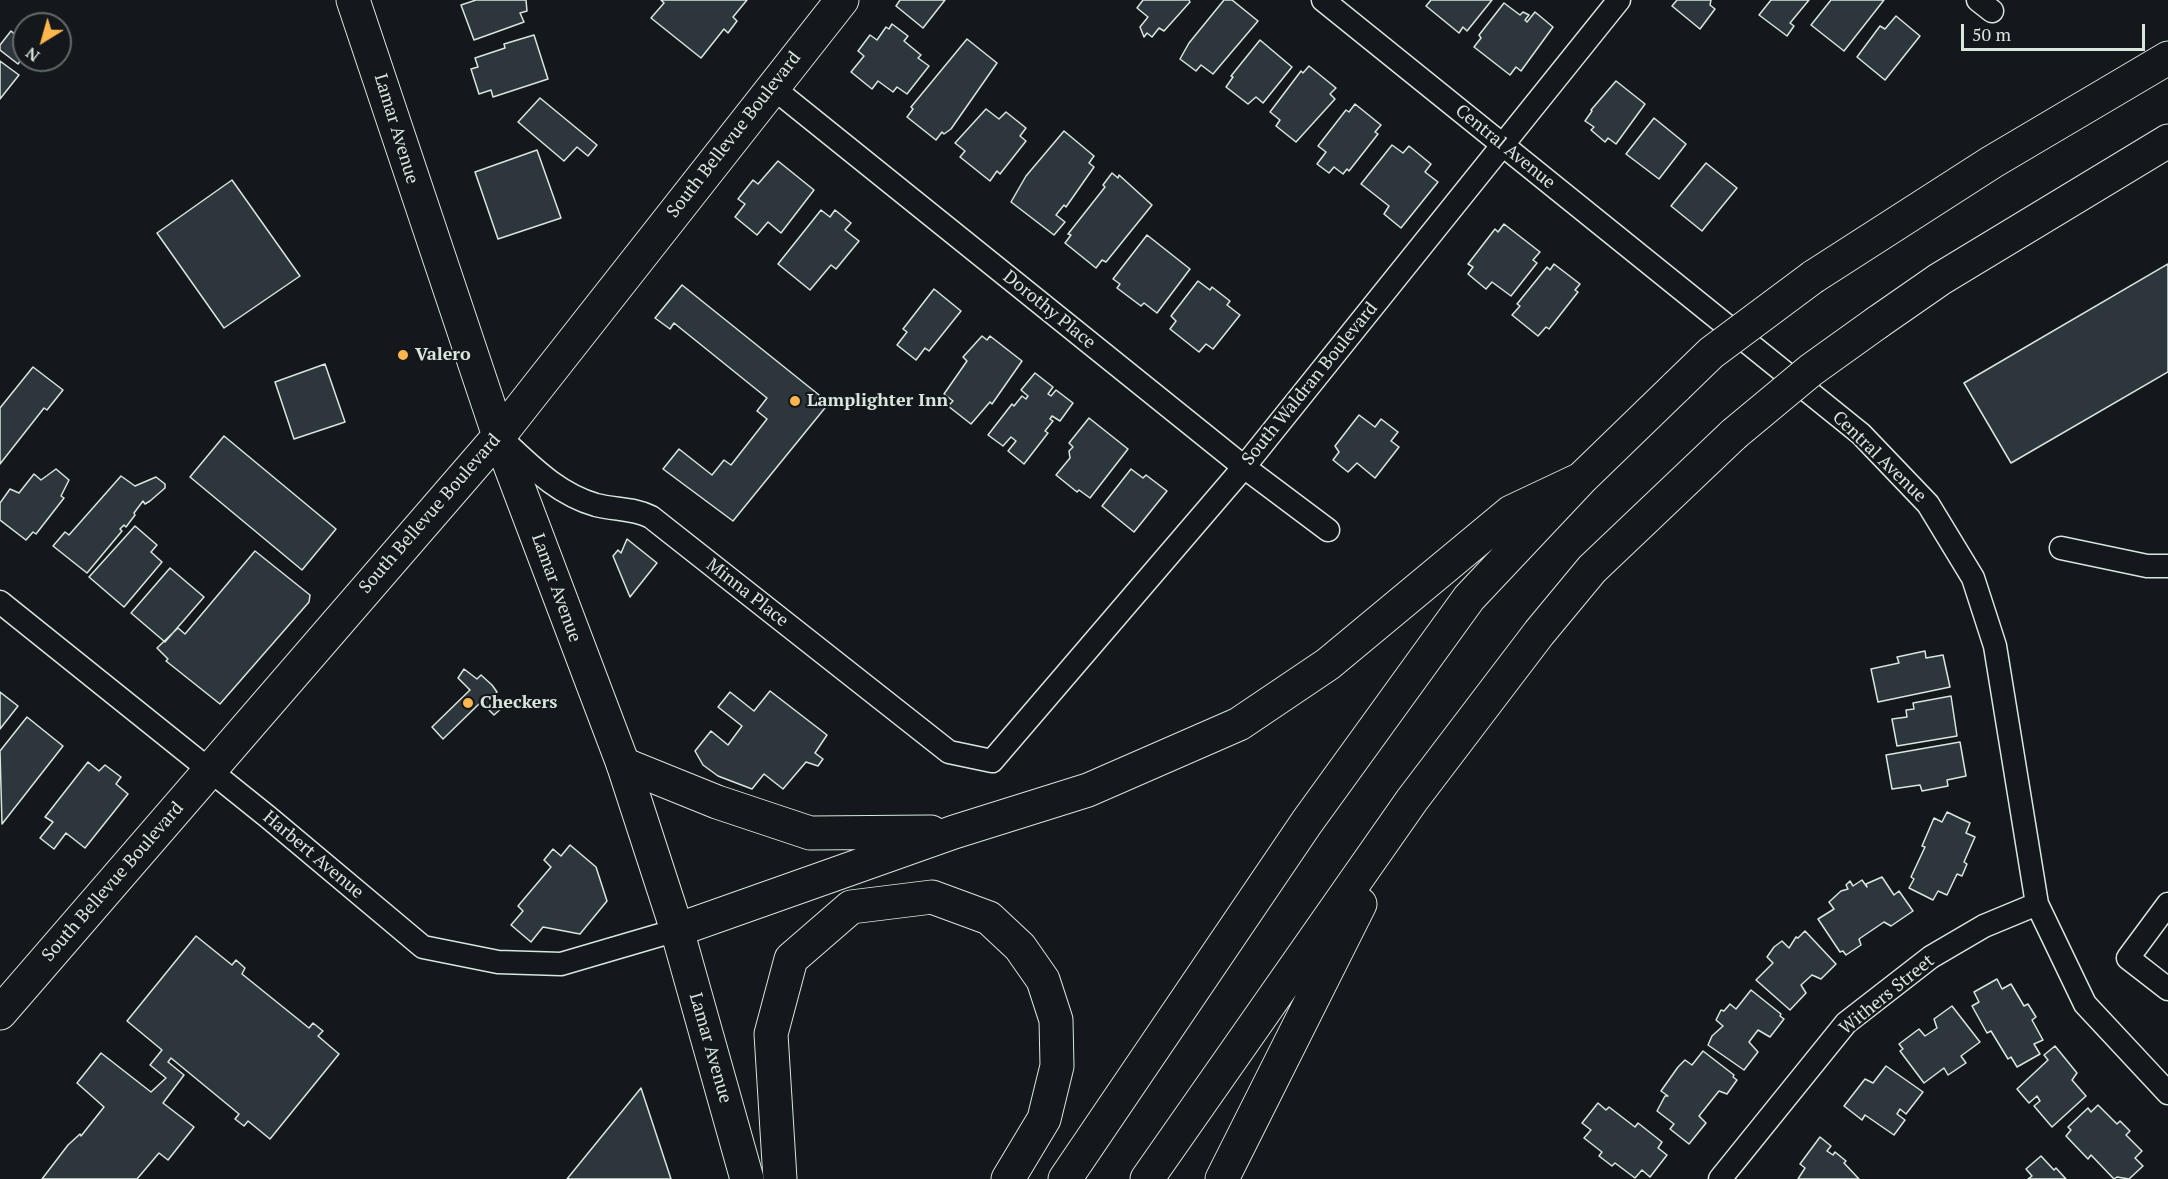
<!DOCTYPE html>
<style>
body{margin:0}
#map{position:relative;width:2168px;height:1179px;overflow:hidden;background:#14181c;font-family:"PT Serif",serif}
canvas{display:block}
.north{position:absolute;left:12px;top:12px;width:60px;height:60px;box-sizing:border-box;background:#14181c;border:2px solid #626a69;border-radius:50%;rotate:217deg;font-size:16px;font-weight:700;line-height:24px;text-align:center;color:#d8e6dc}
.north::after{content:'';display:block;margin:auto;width:21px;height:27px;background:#ffb74d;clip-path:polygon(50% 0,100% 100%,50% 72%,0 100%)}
.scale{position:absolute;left:1961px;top:24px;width:184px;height:27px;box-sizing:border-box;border:3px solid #d8e6dc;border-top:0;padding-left:8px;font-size:18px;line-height:21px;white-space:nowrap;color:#d8e6dc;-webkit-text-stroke:4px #14181c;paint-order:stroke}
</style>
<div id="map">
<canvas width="2168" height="1179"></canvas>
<div class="north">N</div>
<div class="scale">50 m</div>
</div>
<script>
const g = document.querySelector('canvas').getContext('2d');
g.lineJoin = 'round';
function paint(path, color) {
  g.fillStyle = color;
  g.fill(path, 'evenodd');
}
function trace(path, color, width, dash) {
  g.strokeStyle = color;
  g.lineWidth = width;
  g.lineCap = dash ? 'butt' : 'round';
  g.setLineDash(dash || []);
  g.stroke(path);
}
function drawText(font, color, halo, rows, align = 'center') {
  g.font = font + ' "PT Serif",serif';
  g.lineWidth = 4.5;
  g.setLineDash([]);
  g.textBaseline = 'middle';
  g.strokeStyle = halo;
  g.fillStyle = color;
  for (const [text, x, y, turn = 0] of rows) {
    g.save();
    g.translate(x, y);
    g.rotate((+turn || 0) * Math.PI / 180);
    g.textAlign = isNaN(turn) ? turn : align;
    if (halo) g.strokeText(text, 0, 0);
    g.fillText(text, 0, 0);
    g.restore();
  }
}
const building = new Path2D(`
 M476 0H526L527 11 520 13 524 22 474 40 461 5Z
 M661 0H747L733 17 737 21 728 33 724 29 701 58 651 18 664 3Z
 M900 0H945L923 28 896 6Z
 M1143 0H1189L1190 2 1164 31 1159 28 1152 37 1147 33 1144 37 1140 27 1148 17 1137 8Z
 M1224 0H1232L1258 21 1213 74 1201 65 1196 71 1180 59 1189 43Z
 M1431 0H1492L1467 31 1463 27 1459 33 1426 6Z
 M1677 0H1711L1710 5 1715 9 1700 29 1672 6Z
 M1771 0H1809L1790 23 1794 26 1787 36 1759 15Z
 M1831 0H1884L1844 51 1811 25Z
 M1504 3 1520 15 1523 12 1529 15 1525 20 1527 22 1535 12 1553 27 1521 71 1516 67 1510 75 1474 47 1481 38 1479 35Z
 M1896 16 1920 36 1885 80 1857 57 1880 26 1885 29Z
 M892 24 908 36 904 41 921 55 918 58 929 66 907 94 897 87 893 92 878 81 872 89 851 72 864 56 858 51 870 35 877 40 886 27 889 29Z
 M11 31 24 42V56L18 64 0 50V45Z
 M534 35 548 79 493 97 491 90 479 94 471 69 478 67 475 58 505 48 504 44Z
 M967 39 997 63 951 129 944 134 942 132 936 140 907 117 913 109 911 107Z
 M1260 40 1292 67 1263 103 1256 97 1248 104 1226 87 1233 77 1231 76Z
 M0 61 19 75 0 99Z
 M1309 66 1336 88 1330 94 1335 99 1296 142 1276 126 1280 120 1270 112 1301 71 1303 73Z
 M1616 81 1645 104 1616 144 1608 138 1605 142 1591 130 1594 127 1585 121 1592 111 1591 110Z
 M540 98 597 145 588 156 577 147 564 161 518 122Z
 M1355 104 1381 125 1375 132 1378 134 1349 171 1347 169 1343 174 1334 167 1329 173 1317 164 1326 152 1318 146 1346 110 1349 112Z
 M986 109 999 119 1006 112 1026 128 1020 136 1026 141 1000 174 997 171 990 181 960 157 965 151 955 143Z
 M1654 118 1686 144 1659 179 1626 154Z
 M1064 131 1094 156 1089 163 1094 167 1066 207 1064 205 1056 215 1065 222 1054 235 1011 202 1026 176Z
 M1392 145 1403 153 1409 146 1431 164 1425 172 1438 182 1401 228 1384 214 1389 206 1361 184Z
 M537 150 561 218 498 239 475 172Z
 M778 161 814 190 781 233 768 222 757 235 735 217 745 204 738 199 753 180 758 184Z
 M1706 163 1737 188 1702 231 1671 206Z
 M1112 173 1118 178 1119 175 1152 205 1106 262 1102 260 1096 268 1065 243 1071 235 1068 234 1105 187 1103 185Z
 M232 180 300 276 224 328 157 233Z
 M821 210 830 217 835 210 851 223 845 230 859 241 836 269 831 265 810 290 778 264Z
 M1504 224 1540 252 1533 260 1537 263 1511 296 1492 282 1486 289 1468 274 1473 267 1468 264 1495 229 1498 232Z
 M1147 235 1190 269 1157 313 1144 303 1141 306 1117 288 1120 284 1113 279Z
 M1554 264 1580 284 1575 290 1578 292 1549 329 1546 327 1538 336 1512 315 1520 306 1517 304 1547 267 1550 270Z
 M2168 264V372L2011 463 1964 383Z
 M1198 281 1210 290 1212 287 1230 301 1227 305 1240 315 1213 349 1206 344 1199 352 1170 329 1176 321 1171 316Z
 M682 285 829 403 733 521 663 469 679 449 712 475 724 460 731 465 767 419 757 411 767 398 674 323 670 329 655 318Z
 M934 289 961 311 929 351 925 348 916 360 897 345 907 332 903 329Z
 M982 336 987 340 990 336 1022 361 992 404 990 402 971 424 948 406 953 401 944 394 967 361 963 357Z
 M325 364 345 422 294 439 275 382Z
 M33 367 63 390 47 410 44 408 0 464V408Z
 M1035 373 1053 387 1048 394 1051 396 1056 390 1073 403 1060 421 1052 416 1050 419 1053 421 1045 431 1048 433 1024 464 1008 451 1016 441 1011 437 1003 446 988 435 1012 404 1014 406 1022 396 1026 399 1028 396 1021 390Z
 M1359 415 1375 427 1381 419 1398 432 1391 441 1399 447 1375 478 1357 463 1348 472 1333 460 1339 452 1335 446Z
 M1089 418 1128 449 1090 498 1079 490 1077 492 1056 475 1070 458 1069 451 1073 447 1069 443Z
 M224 436 336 529 302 570 190 477Z
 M56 469 69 480 61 496 64 498 36 534 33 532 26 540 0 520V503L10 489 19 493 34 474 41 480Z
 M1131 469 1143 478 1146 475 1167 491 1134 532 1102 506Z
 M121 476 135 486 156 477 165 484V488L150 501 145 504 143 501 134 513 135 515 126 527 124 525 120 529 122 531 87 573 53 546 65 532 69 535Z
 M135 526 157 545 151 552 162 562 124 607 89 577Z
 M627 539 657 563 630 597 613 556 618 550 621 553Z
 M255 551 310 595 309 602 220 704 166 661 168 659 157 648 178 628 185 634Z
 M170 568 204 597 165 642 131 613Z
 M1925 651 1926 658 1943 655 1950 687 1878 702 1871 669 1899 663 1897 657Z
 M464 669 477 679 481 675 492 685 497 692 494 695 503 707 494 715 481 702 443 739 432 727 470 690 458 678Z
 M770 691 827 735 815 753 823 759 818 766 806 762 783 789 764 774 752 789 718 776 703 765 695 751 711 731 728 745 742 726 718 707 730 692 754 711Z
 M0 692 18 706 0 729Z
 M1951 696 1957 736 1897 746 1892 719 1907 717 1906 710 1914 709 1913 703Z
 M27 717 63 746 2 824 0 751Z
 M1960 742 1966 776 1947 780 1948 786 1922 791 1920 785 1892 789 1886 755Z
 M88 762 99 771 105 765 121 777 116 784 128 794 85 848 66 833 54 849 40 838 53 822 45 817Z
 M1947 812 1970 823 1966 833 1975 837 1964 862 1967 864 1962 876 1957 874 1947 895 1938 891 1933 900 1909 888 1914 879 1911 877 1925 847 1922 846 1934 818 1942 822Z
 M570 845 596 867 607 901 580 934 543 927 531 942 511 925 523 911 518 906 551 867 544 860 553 849 561 856Z
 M1882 877 1894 895 1899 891 1913 911 1891 926 1884 922 1859 939 1861 945 1846 955 1843 951 1840 952 1818 919 1834 909 1829 902 1841 891 1848 889 1846 885 1850 881 1853 886 1862 880 1867 887 1866 884Z
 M1805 931 1836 964 1821 979 1812 975 1801 985 1806 993 1790 1010 1756 980 1773 963 1767 957 1774 947 1782 941 1789 948 1796 937 1798 938Z
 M196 936 232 965 236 960 245 968 242 974 309 1028 313 1023 323 1031 318 1036 339 1054 270 1139 248 1121 244 1126 235 1119 239 1114 171 1058 168 1062 184 1075 163 1103 194 1127 168 1160 159 1153 137 1179H42L68 1145 80 1134 81 1136 104 1107 77 1083 101 1053 151 1092 166 1078 150 1065 162 1050 127 1021Z
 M1997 979 2002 989 2011 984 2024 1006 2028 1004 2036 1017 2032 1020 2043 1040 2034 1044 2040 1054 2017 1067 2011 1057 2008 1059 1991 1031 1987 1033 1972 1006 1979 1002 1974 992Z
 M1751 990 1781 1014 1780 1016 1784 1019 1770 1037 1758 1030 1749 1042 1758 1052 1744 1070 1708 1045 1712 1036 1723 1026 1716 1020 1721 1010 1724 1011 1730 1004 1736 1009Z
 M1952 1006 1980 1042 1961 1056 1966 1063 1948 1075 1944 1068 1924 1083 1900 1051 1903 1049 1899 1044 1919 1029 1925 1036 1937 1028 1934 1019Z
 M2055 1046 2077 1073 2072 1080 2086 1096 2052 1127 2034 1106 2040 1101 2037 1096 2029 1103 2017 1089 2048 1060 2044 1055Z
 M1703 1051 1734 1075 1733 1077 1737 1080 1727 1094 1719 1091 1699 1116 1706 1123 1689 1144 1670 1129 1674 1124 1657 1111 1665 1096H1668L1661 1091 1678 1067 1685 1060 1692 1065Z
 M1886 1066 1923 1092 1906 1114 1900 1109 1897 1114 1905 1120 1894 1135 1865 1115 1862 1120 1844 1106 1865 1079 1873 1083Z
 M641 1088 671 1179H567Z
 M1598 1103 1606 1110 1609 1107 1635 1127 1638 1123 1662 1142 1658 1148 1667 1155 1650 1177 1642 1170 1635 1178 1615 1163 1612 1166 1599 1156 1602 1152 1584 1138 1591 1130 1582 1123Z
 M2098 1105 2117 1124 2120 1121 2130 1131 2126 1135 2142 1151 2135 1158 2143 1166 2129 1179 2117 1177 2114 1179 2091 1155 2088 1159 2066 1136 2071 1130 2068 1127 2088 1108 2091 1112Z
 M1820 1137 1831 1146 1827 1151 1833 1155 1835 1152 1846 1161 1844 1163 1859 1179H1798L1805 1168 1800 1164Z
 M2041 1156 2054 1170 2056 1168 2066 1179H2028L2032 1176 2026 1169Z`);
paint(building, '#2c363c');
trace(building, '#d8e6dc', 1.5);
const minor = new Path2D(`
 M1323 0 1861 434 1928 504 1973 578 1995 646 2037 904 2085 1004 2168 1093
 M1978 0 1992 11
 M772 87 1244 467 1328 530
 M504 441C532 467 558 494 596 505 615 510 633 508 651 517L949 752 992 761 1244 467 1619 0
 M2061 548 2147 566H2168
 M0 602 268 817 423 947 498 962 561 964 677 930
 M2168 904 2128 958 2168 989
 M1720 1179 1846 1023 1931 957 1984 926 2037 904`);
const primary = new Path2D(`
 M353 0 499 436 623 764 677 930 747 1179
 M0 1013 499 436 842 0`);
const motorway = new Path2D(`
 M1813 277 1992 162 2168 58
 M1878 322 1940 279 2168 141
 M623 764 717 802 810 833 931 832
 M677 930 954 832 1088 790 1239 724 1328 664 1511 512 1581 479
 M780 1179 771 1034 791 959 851 907 932 897 989 918 1020 947 1043 980 1056 1020 1057 1066 1044 1119 1008 1179
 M1065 1179 1307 822 1469 598 1581 479 1677 386
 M1147 1179 1412 800 1539 633 1592 569 1734 434
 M1222 1179 1360 904`);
trace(minor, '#d8e6dc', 25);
trace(primary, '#d8e6dc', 35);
trace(motorway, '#d8e6dc', 35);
trace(minor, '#14181c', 22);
trace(primary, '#14181c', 33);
trace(motorway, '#14181c', 33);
const motorwayBridge = new Path2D(`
 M1677 386 1711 353 1813 277
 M1734 434 1811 370 1878 322`);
trace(motorwayBridge, '#d8e6dc', 35, []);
trace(motorwayBridge, '#14181c', 33);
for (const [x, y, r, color] of [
 [403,355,6,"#ffb74d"],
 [795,401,6,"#ffb74d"],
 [468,703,6,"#ffb74d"]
]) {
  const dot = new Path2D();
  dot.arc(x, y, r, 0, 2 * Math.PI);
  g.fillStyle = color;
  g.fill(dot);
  trace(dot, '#14181c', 2);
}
drawText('18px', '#d8e6dc', '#14181c', [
 ["Lamar Avenue",396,129,73],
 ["South Bellevue Boulevard",734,135,-52],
 ["Central Avenue",1505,147,39],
 ["Dorothy Place",1049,310,39],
 ["South Waldran Boulevard",1310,384,-51],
 ["Central Avenue",1879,457,44],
 ["South Bellevue Boulevard",430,514,-49],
 ["Lamar Avenue",556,588,70],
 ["Minna Place",747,593,38],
 ["Harbert Avenue",313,855,40],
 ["South Bellevue Boulevard",113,882,-49],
 ["Withers Street",1887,995,-39],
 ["Lamar Avenue",710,1048,74]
]);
drawText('bold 18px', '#d8e6dc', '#14181c', [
 ["Valero",415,355],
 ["Lamplighter Inn",807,401],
 ["Checkers",480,703]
], 'left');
</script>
